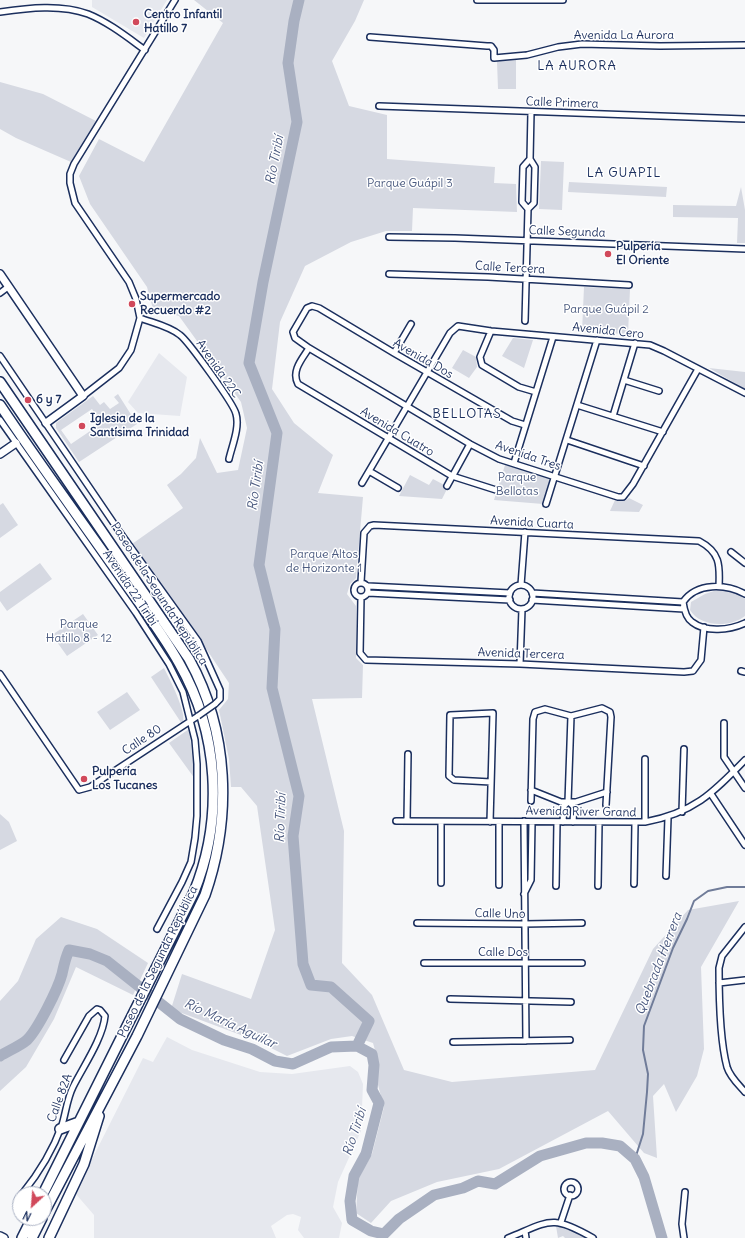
<!DOCTYPE html>
<meta charset="utf-8">
<style>
body{margin:0}
#map{position:relative;width:745px;height:1238px;overflow:hidden;background:#f6f7f9;font-family:Delius,sans-serif}
canvas{display:block}
.north{position:absolute;left:12px;top:1186px;width:40px;height:40px;box-sizing:border-box;background:#fff;border:1px solid #a4acbf;border-radius:50%;rotate:206deg;font-size:11px;font-weight:700;line-height:16px;text-align:center;color:#1b2f5e}
.north::after{content:'';display:block;margin:auto;width:14px;height:18px;background:#d1495b;clip-path:polygon(50% 0,100% 100%,50% 72%,0 100%)}
</style>
<div id="map">
<canvas width="745" height="1238"></canvas>
<div class="north">N</div>
</div>
<script>
const g = document.querySelector('canvas').getContext('2d');
g.lineJoin = 'round';
function paint(path, color) {
  g.fillStyle = color;
  g.fill(path, 'evenodd');
}
function trace(path, color, width, dash) {
  g.strokeStyle = color;
  g.lineWidth = width;
  g.lineCap = dash ? 'butt' : 'round';
  g.setLineDash(dash || []);
  g.stroke(path);
}
function drawText(font, color, halo, rows, align = 'center') {
  g.font = font + ' Delius,sans-serif';
  g.lineWidth = 3;
  g.setLineDash([]);
  g.textBaseline = 'middle';
  g.strokeStyle = halo;
  g.fillStyle = color;
  for (const [text, x, y, turn = 0] of rows) {
    g.save();
    g.translate(x, y);
    g.rotate((+turn || 0) * Math.PI / 180);
    g.textAlign = isNaN(turn) ? turn : align;
    if (halo) g.strokeText(text, 0, 0);
    g.fillText(text, 0, 0);
    g.restore();
  }
}
paint(new Path2D(`
 M92 0H167L144 38 92 7Z
 M159 353 187 377 180 416 138 413 128 402Z
 M167 1037 192 1050 260 1072 292 1074 350 1066 358 1072 363 1084 361 1131 338 1182 333 1207 342 1223 339 1238H304L298 1230 301 1217 293 1214 287 1215 271 1226 276 1238H94V1215L75 1193 143 1058 153 1062Z`), '#e6e8ee');
paint(new Path2D(`
 M194 0H364L355 21 332 61 349 106 387 115V159L495 167 494 183 516 184 517 212 413 208 412 231H386L351 242 305 266 280 322 272 389 294 423 333 455 318 493 363 497 356 578 350 584 347 594 356 606V658L363 665 362 698 312 699 344 831 342 963 372 995 404 1070 452 1082 595 1070 653 949 688 910 739 901 701 967 704 1049 697 1076 676 1112 664 1084 653 1096 657 1158 644 1153 608 1111 499 1169 437 1182 391 1201 371 1223 356 1213 358 1179 372 1154 384 1107 378 1085V1061L373 1043 352 1036 331 1039 287 1056 257 1041 171 1009 182 974 251 999 275 930 257 806 241 787H231L229 759 219 710 228 699 229 683 191 626 132 544 183 508 167 485 181 474 196 458 200 438 217 473 238 470 247 428 241 402 179 316 153 309 147 287 90 204 79 176 99 139 144 162 223 23Z
 M516 60V89H498L497 61Z
 M0 82 43 94 96 121 71 162 16 138 0 129Z
 M541 161 564 162 562 210 539 209Z
 M569 182 667 187 666 197 568 192Z
 M741 187 745 210V243H737L738 218 673 217V205L736 206Z
 M584 287 630 289 628 334 582 332Z
 M513 338 533 340 524 368 502 356Z
 M463 350 476 357 477 367 469 378 452 368Z
 M709 368 745 372V389Z
 M118 394 137 424 79 462 56 428V423L93 396 100 405 104 402 110 409 119 403 114 397ZM92 409 102 423 71 444 61 430Z
 M505 465 551 477 543 504 494 500Z
 M410 475 429 485 433 479 448 487 442 499 399 496Z
 M629 498 643 505 639 512 610 511 615 500 625 501Z
 M3 503 18 525 0 538V505Z
 M40 563 52 579 7 611 0 601V592Z
 M717 590 734 592 745 599V616C730 628 700 627 690 610L691 602 705 594Z
 M83 614 98 635 67 656 52 635Z
 M164 668C169 678 189 716 182 724L151 677Z
 M127 692 140 710 110 730 97 712Z
 M189 729 195 779 169 743Z
 M0 814 9 822 17 841 0 850Z
 M61 917 97 929 148 963 133 995 76 967 54 1019 26 1067 0 1091V1001L18 981 36 939Z
 M556 1226 574 1230 586 1238H565L563 1236 558 1238Z`), '#d6d9e2');
trace(new Path2D(`
 M635 1159 643 1134 647 1092 648 1074 643 1050 644 1026 673 948 687 919 694 901 708 891 727 887H745`), '#707c99', 2);
trace(new Path2D(`
 M299 0 294 21 288 63 297 122 263 282 249 363 277 433 259 565 275 629 272 688 299 796 293 836 303 964 311 985 331 987 369 1021 357 1046
 M0 1056C8 1051 20 1046 27 1040 38 1029 58 989 62 974 64 965 65 959 69 950L90 954 107 961 180 1019 224 1040 252 1049 275 1061 293 1064 331 1047 357 1046 372 1054 374 1065 372 1090 379 1103 366 1154 354 1176 350 1201 352 1220 371 1231 384 1234 399 1219 434 1195 463 1188 478 1181 495 1184 540 1156 586 1143H602L620 1146 635 1159 644 1177 662 1238`), '#a9b0c1', 11);
const street = new Path2D(`
 M477 0H563
 M0 12C28 8 61 4 88 14 108 22 127 37 145 50
 M370 37 487 46H491L494 50V58L527 55 558 47 582 44 660 46 745 45
 M379 106 745 119
 M528 209 534 203 535 167 530 159 531 112
 M389 237 455 238 745 249
 M389 274 488 277 629 285
 M0 293 8 287
 M140 318C153 323 169 326 180 335 188 341 234 404 236 414 240 427 232 446 229 459
 M525 321 528 209 522 202 523 167 530 159
 M491 331 480 357 482 365 519 387 536 392
 M309 348 470 444 499 459 618 497H623L633 484 698 369
 M394 353 411 324
 M0 356 119 531 198 641 220 690V699L215 704
 M624 380 659 391
 M83 396 119 368 131 350 140 318 136 299 129 282 75 203 70 183V174L74 164 175 0
 M577 405 663 432
 M613 416 635 343
 M0 420 136 613 169 664 183 692 195 740 197 764V816L195 838 191 862 182 882 157 929
 M567 440 644 466
 M514 463 553 337
 M369 471 398 488
 M362 483 450 333 458 326 491 331 650 345 664 351 745 393
 M447 486 470 444
 M496 490 452 476 298 384C291 371 302 359 309 348L295 338 293 332 307 308 312 306 319 308 394 353 512 421 525 425
 M546 504 597 340
 M731 552 745 563
 M361 582 364 533 370 526 374 525 699 541C720 552 720 565 719 586
 M354 590a7 7 0 1 1 14 0a7 7 0 1 1-14 0Z
 M521 585 525 532
 M509 597a12 12 0 1 1 24 0a12 12 0 1 1-24 0Z
 M368 586 510 593
 M368 593 510 600
 M532 593 683 602
 M745 594C726 584 697 582 683 602 684 609 686 618 692 622 706 633 730 630 745 623
 M361 597 360 653 366 660 520 664 684 672 693 671 701 660 704 627
 M532 600 684 609
 M520 664 522 609
 M741 671 745 672
 M0 674 79 790 90 787 198 716
 M724 723V757L745 788
 M531 790 561 802H576L607 792
 M711 794 745 845
 M531 801 533 719 535 712 545 709 571 716 602 708 610 712 611 717 606 805
 M569 802 574 807 573 822
 M682 812 684 749
 M396 821 645 822C693 813 712 794 745 760
 M407 821 408 754
 M524 821 526 1041
 M490 822 493 713 450 715 449 776 454 780 491 782
 M563 822 564 806 568 802 571 716
 M645 822V759
 M666 876 668 818
 M441 883V822
 M634 884 635 823
 M499 885V822
 M556 886 557 822
 M598 886 599 823
 M524 894 531 880 532 822
 M417 923 524 924 582 923
 M745 927 722 956 719 968C719 995 720 1041 727 1067 730 1077 738 1084 745 1092
 M424 963H582
 M719 983 745 980
 M450 999 571 1002
 M453 1042 570 1040
 M564 1189a7 7 0 1 1 14 0a7 7 0 1 1-14 0Z
 M22 1194C39 1173 53 1150 62 1125 66 1112 67 1099 73 1087 83 1067 103 1038 105 1016L100 1010 97 1009 89 1016 64 1060
 M19 1201 20 1198
 M561 1222 570 1195
 M525 1231 526 1238
 M508 1238C550 1221 551 1214 593 1238
 M684 1238 682 1224 685 1192`);
const secondary = new Path2D(`
 M0 274 83 396 46 423
 M0 454 16 443
 M0 1236 4 1238`);
const highway = new Path2D(`
 M0 382 189 659C229 732 232 817 205 895L137 1036 44 1213
 M0 405C36 459 75 512 113 566 135 598 160 629 179 663 219 733 224 818 194 892L43 1194
 M60 1129 79 1122
 M22 1238 32 1218
 M32 1238 42 1218
 M49 1238 84 1164 99 1116`);
trace(street, '#1b2f5e', 8);
trace(secondary, '#1b2f5e', 10);
trace(highway, '#1b2f5e', 12);
trace(street, '#fff', 5);
trace(secondary, '#fff', 7);
trace(highway, '#fff', 9);
const streetBridge = new Path2D(`
 M198 716 215 704`);
trace(streetBridge, '#1b2f5e', 8, []);
trace(streetBridge, '#fff', 5);
for (const [x, y, r, color] of [
 [136,22,4,"#d1495b"],
 [608,254,4,"#d1495b"],
 [132,304,4,"#d1495b"],
 [28,400,4,"#d1495b"],
 [82,426,4,"#d1495b"],
 [84,779,4,"#d1495b"]
]) {
  const dot = new Path2D();
  dot.arc(x, y, r, 0, 2 * Math.PI);
  g.fillStyle = color;
  g.fill(dot);
  trace(dot, '#fff', 1.5);
}
drawText('bold 12px', '#1b2f5e', '#fff', [
 ["Centro Infantil",144,15],
 ["Hatillo 7",144,29],
 ["Pulpería",616,247],
 ["El Oriente",616,261],
 ["Supermercado",140,297],
 ["Recuerdo #2",140,311],
 ["6 y 7",36,400],
 ["Iglesia de la",90,419],
 ["Santísima Trinidad",90,433],
 ["Pulpería",92,772],
 ["Los Tucanes",92,786]
], 'left');
drawText('12px', '#1b2f5e', '#fff', [
 ["Avenida La Aurora",624,36],
 ["Calle Primera",562,103,2],
 ["Calle Segunda",567,232,2],
 ["Calle Tercera",510,268,3],
 ["Avenida Cero",608,331,6],
 ["Avenida Dos",423,359,30],
 ["Avenida 22C",218,369,55],
 ["Avenida Cuatro",397,432,31],
 ["Avenida Tres",528,456,19],
 ["Avenida Cuarta",532,523,3],
 ["Avenida 22 Tiribí",130,588,56],
 ["Paseo de la Segunda República",159,594,57],
 ["Avenida Tercera",521,654,2],
 ["Calle 80",142,740,-34],
 ["Avenida River Grand",581,812,1],
 ["Calle Uno",500,914,1],
 ["Calle Dos",503,953],
 ["Paseo de la Segunda República",158,962,-64],
 ["Calle 82A",60,1098,-70]
]);
drawText('12px', '#4a5a7f', '#fff', [
 ["Parque Guápil 3",410,184],
 ["Parque Guápil 2",606,310],
 ["Parque",517,478],
 ["Bellotas",517,492],
 ["Parque Altos",324,555],
 ["de Horizonte 1",324,569],
 ["Parque",79,625],
 ["Hatillo 8 - 12",79,639]
]);
g.letterSpacing = '1px';
drawText('13px', '#1b2f5e', '#fff', [
 ["LA AURORA",577,66],
 ["LA GUAPIL",624,173],
 ["BELLOTAS",467,414]
]);
g.letterSpacing = '0px';
drawText('italic 13px', '#4d5c81', '#fff', [
 ["Río Tiribí",275,160,-79],
 ["Río Tiribí",256,486,-82],
 ["Río Tiribí",281,818,-88],
 ["Quebrada Herrera",659,964,-69],
 ["Río María Aguilar",230,1024,25],
 ["Río Tiribí",355,1132,-72]
]);
</script>
